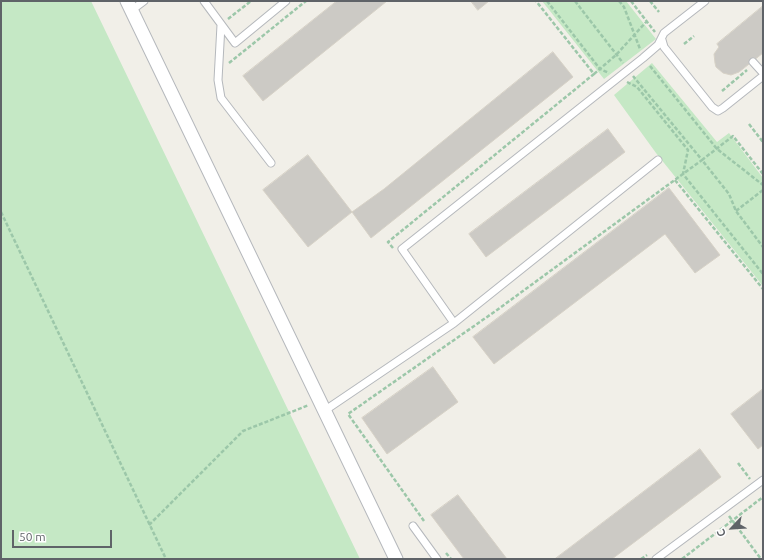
<!DOCTYPE html>
<meta charset="utf-8">
<style>
body{margin:0}
#map{position:relative;width:764px;height:560px;overflow:hidden;background:#f1efe8;font-family:Ubuntu,sans-serif}
canvas{display:block}
.frame{position:absolute;inset:0;border:2px solid #5f6368;pointer-events:none}
.north{position:absolute;left:712px;top:508px;width:40px;height:40px;-webkit-text-stroke:3px #fff;paint-order:stroke;rotate:245deg;font-size:11px;font-weight:700;line-height:16px;text-align:center;color:#5f6368}
.north::after{content:'';display:block;margin:auto;width:14px;height:18px;background:#5f6368;clip-path:polygon(50% 0,100% 100%,50% 72%,0 100%)}
.scale{position:absolute;left:12px;top:530px;width:100px;height:18px;box-sizing:border-box;border:2px solid #5f6368;border-top:0;padding-left:5px;font-size:12px;line-height:14px;white-space:nowrap;color:#5f6368;-webkit-text-stroke:3px #fff;paint-order:stroke}
</style>
<div id="map">
<canvas width="764" height="560"></canvas>
<div class="frame"></div>
<div class="north">С</div>
<div class="scale">50 m</div>
</div>
<script>
const g = document.querySelector('canvas').getContext('2d');
g.lineJoin = 'round';
function paint(path, color) {
  g.fillStyle = color;
  g.fill(path, 'evenodd');
}
function trace(path, color, width, dash) {
  g.strokeStyle = color;
  g.lineWidth = width;
  g.lineCap = dash ? 'butt' : 'round';
  g.setLineDash(dash || []);
  g.stroke(path);
}
paint(new Path2D(`
 M1 1H91L360 559H1Z
 M542 1H626L656 39 604 79Z
 M652 63 717 142 729 133 763 178V286L656 153 614 95Z`), '#c5e8c5');
const building = new Path2D(`
 M337 1H387L263 101 243 76Z
 M471 1H489L478 10Z
 M763 6V53L739 72 731 75 723 73 716 67 715 63 714 54 719 47 717 44Z
 M553 52 573 77 371 238 352 212 384 189Z
 M608 129 625 152 486 257 469 234Z
 M308 155 352 212 308 247 263 190Z
 M669 188 720 255 695 273 665 234 494 364 473 337Z
 M433 367 458 402 387 454 362 418Z
 M763 389V445L758 449 731 414Z
 M700 449 721 477 612 559H555Z
 M458 495 507 559H464L431 515Z`);
paint(building, '#cccac5');
trace(building, '#d6d1c6', 1);
const service = new Path2D(`
 M204 1 235 43 286 1
 M132 10 144 1
 M221 25 218 80 221 98 271 163
 M662 40 664 47 712 107 718 111 723 108 763 76
 M753 62 763 73
 M454 323 402 249 643 58 658 45 664 33 705 1
 M324 411 454 323 658 160
 M413 526 437 559
 M656 559 763 480`);
const minor = new Path2D(`
 M127 1 396 559`);
trace(service, '#b5b8bc', 9);
trace(minor, '#b5b8bc', 15);
trace(new Path2D(`
 M547 1 600 69 609 73
 M575 1 623 63
 M619 1 624 7 640 49
 M631 1 655 32
 M650 1 659 12
 M228 19 251 1
 M684 44 694 36
 M229 63 306 1
 M650 66 717 149 763 185
 M594 74 616 55 647 21
 M627 82 637 87 688 150 683 174 763 274
 M722 91 747 70
 M749 124 763 142
 M763 174 733 136 702 160 729 194 736 211 763 247
 M675 180 763 289
 M736 211 763 190
 M1 212 166 559
 M393 248 388 242 594 74 536 1
 M738 463 750 479
 M729 516 761 559
 M424 521 348 414 497 310 702 160 633 76
 M149 525 243 431 309 405
 M446 553 451 559
 M641 559 647 555
 M682 559 763 497`), '#9cc7a9', 2.5, [4, 2]);
trace(service, '#fff', 7);
trace(minor, '#fff', 13);
</script>
